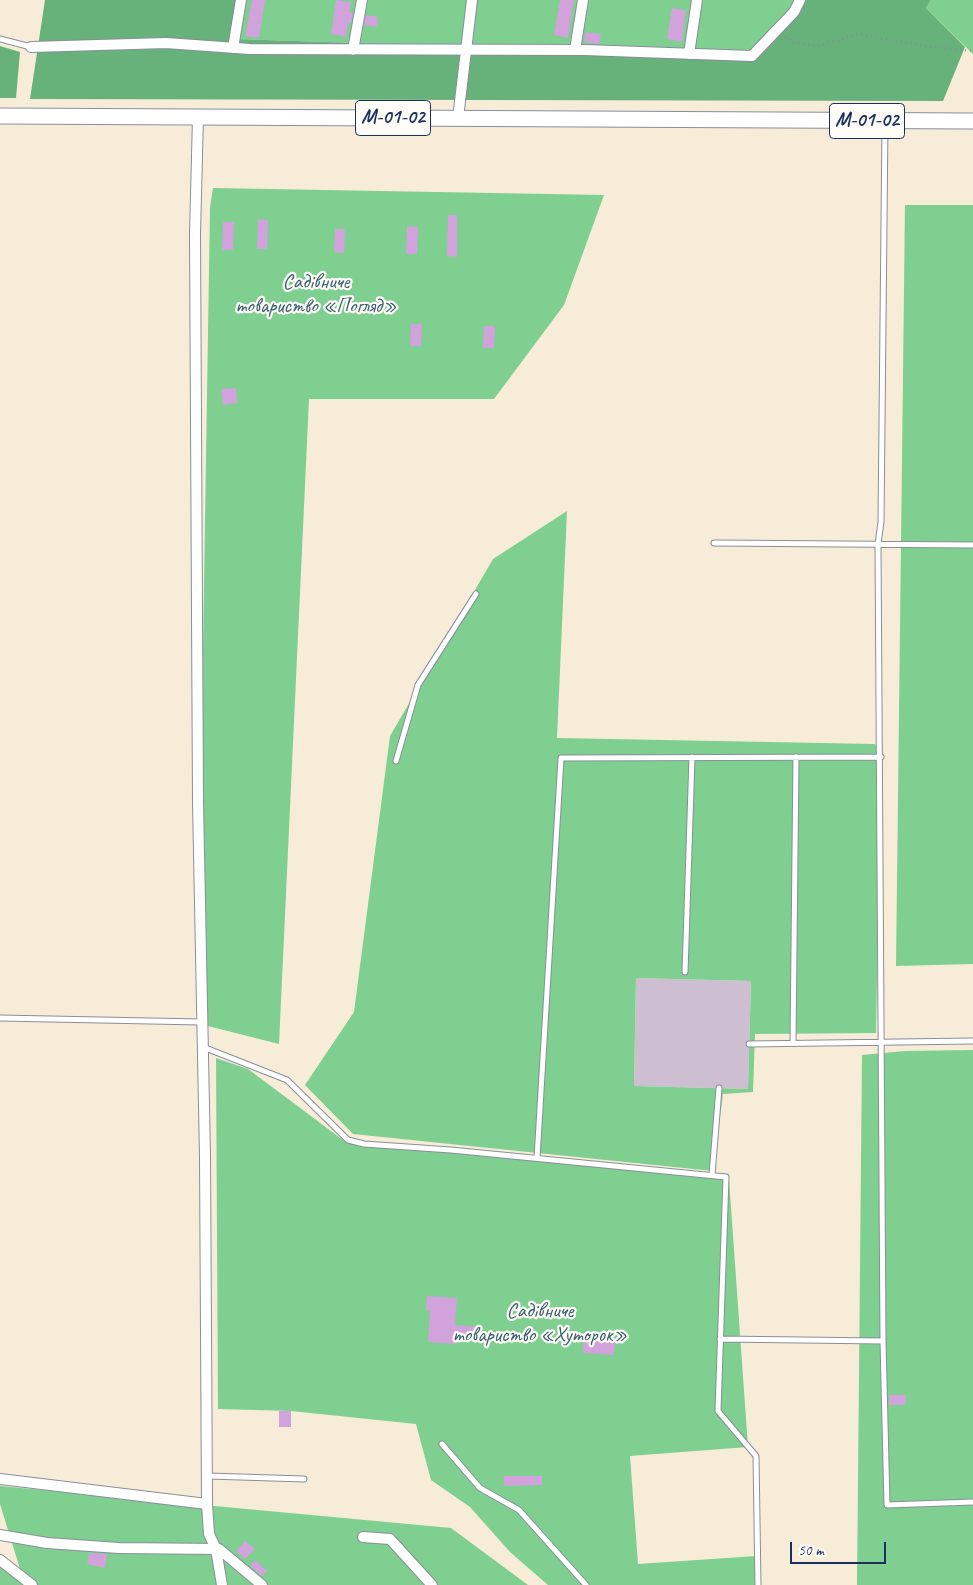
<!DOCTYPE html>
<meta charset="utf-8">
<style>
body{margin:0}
#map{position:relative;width:973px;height:1585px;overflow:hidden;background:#f7ecd8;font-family:Caveat,sans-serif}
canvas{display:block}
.scale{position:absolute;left:790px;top:1542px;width:96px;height:22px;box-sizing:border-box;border:2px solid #1b2f5e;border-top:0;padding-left:6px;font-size:15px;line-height:18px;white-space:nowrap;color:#1b2f5e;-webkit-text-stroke:4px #fdfcf7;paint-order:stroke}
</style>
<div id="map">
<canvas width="973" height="1585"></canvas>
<div class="scale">50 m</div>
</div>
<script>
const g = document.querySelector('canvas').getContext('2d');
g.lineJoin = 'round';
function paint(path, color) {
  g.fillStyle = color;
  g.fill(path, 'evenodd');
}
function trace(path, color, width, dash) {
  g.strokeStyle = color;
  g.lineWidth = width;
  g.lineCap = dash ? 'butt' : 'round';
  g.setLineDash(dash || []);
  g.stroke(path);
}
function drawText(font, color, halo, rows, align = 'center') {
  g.font = font + ' Caveat,sans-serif';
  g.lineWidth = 4.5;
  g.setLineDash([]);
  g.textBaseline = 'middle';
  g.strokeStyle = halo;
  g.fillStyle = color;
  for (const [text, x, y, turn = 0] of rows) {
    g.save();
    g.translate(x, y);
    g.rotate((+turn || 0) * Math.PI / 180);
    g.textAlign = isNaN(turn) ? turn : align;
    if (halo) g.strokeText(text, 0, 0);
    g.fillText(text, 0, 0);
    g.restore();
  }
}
paint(new Path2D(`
 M636 978 751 981 748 1089 634 1086Z`), '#cebed1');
paint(new Path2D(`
 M241 0H807L793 21 752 56 235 39Z
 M931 0H973V54L926 8Z
 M213 188 604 195 564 305 494 399H309L279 1044 204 1025 200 836 210 207Z
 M905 205H973V964L896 966Z
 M567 511 557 738 875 744 881 761 876 1033 755 1034 753 1092 723 1094 713 1171 353 1134 305 1085 354 1012 390 736 493 559ZM636 978 751 981 748 1089 634 1086Z
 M973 1050V1585H857L862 1055 905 1051Z
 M216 1058 248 1069 347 1143 729 1179 748 1447 630 1456 638 1564 756 1556V1585H548L510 1552 470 1507 431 1480 416 1424 291 1411 218 1409Z
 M0 1486 451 1528 528 1585H25L0 1504Z
 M0 1559 24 1585H0Z`), '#7ecf90');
paint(new Path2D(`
 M45 0H241L235 39 751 56 793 21 807 0H931L926 8 965 47 943 101 30 99Z
 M0 46 20 52 16 98H0Z`), '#66b27a');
paint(new Path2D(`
 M252 0H265L259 38 245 36Z
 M336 0 351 2 349 12 353 13 351 23 348 22 346 37 331 34Z
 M560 0H574L568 38 554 35Z
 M672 8 686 10 682 42 667 39Z
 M366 15 378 17 377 27 364 25Z
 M586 32 601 34 599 44 584 42Z
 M448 215H457V257L447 256Z
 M258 219 268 220 267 249H257Z
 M223 222H234L233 250H222Z
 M407 226 418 227 417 254H406Z
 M335 229H345L344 253 334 252Z
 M411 324H422L421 346H410Z
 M484 326H495L494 348H483Z
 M236 388 237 403 223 405 221 389Z
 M427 1296 457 1298 455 1325 480 1327 479 1342 455 1340V1344L428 1342 430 1310H426Z
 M584 1339 615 1341 614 1355 583 1353Z
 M889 1395H906L905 1405H889Z
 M279 1411H291V1427H279Z
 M504 1476H542V1485L504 1486Z
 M245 1541 255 1549 245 1559 236 1551Z
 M89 1553 107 1554 105 1568 87 1564Z
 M255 1560 267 1571 262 1576 250 1566Z`), '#d1a2dc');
const lane = new Path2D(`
 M0 39 31 47
 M885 122 881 522 878 544 883 1341 887 1505 973 1502
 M714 543 973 545
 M396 761 418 685 476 594
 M685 972 692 757
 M0 1018 201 1022
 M793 1043 796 757
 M749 1044 973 1041
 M203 1047 287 1080 348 1140 364 1144 451 1150 726 1177 718 1411 756 1456 758 1585
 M537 1158 561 758 881 757
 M712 1175 719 1088
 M720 1339 883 1341
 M442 1444 480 1488 519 1510 586 1585
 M208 1476 304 1479`);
const street = new Path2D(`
 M31 47 166 43 250 49 585 50 752 56 794 12 800 0
 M233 48 241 0
 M353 50 362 0
 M575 50 583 0
 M689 54 697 0
 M198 117 195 234 198 802 205 1157 207 1504 209 1534 216 1549 222 1585
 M458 118 472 0
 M0 1479 207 1504
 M0 1535 47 1543 119 1548 219 1549 262 1585
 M363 1537 390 1539 432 1585
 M0 1560 32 1585`);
const primary = new Path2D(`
 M0 116 973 121`);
trace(lane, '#898e9b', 7);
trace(street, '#898e9b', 12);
trace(primary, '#898e9b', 17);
trace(new Path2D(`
 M785 37 792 42 818 46 858 34 925 46 973 51`), '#898e9b', 2.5, [1, 4]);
trace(lane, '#fff', 5);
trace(street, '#fff', 10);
trace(primary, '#fff', 15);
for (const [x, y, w] of [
 [393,118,75],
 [867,121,75]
]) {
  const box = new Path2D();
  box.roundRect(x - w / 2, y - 17.5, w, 35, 4);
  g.fillStyle = '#fdfcf7';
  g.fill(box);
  trace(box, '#1b2f5e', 1);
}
drawText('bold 20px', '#1b2f5e', null, [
 ["М-01-02",393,118],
 ["М-01-02",867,121]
]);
drawText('21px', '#395f6d', '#fdfcf7', [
 ["Садівниче",316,282],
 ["товариство «Погляд»",316,306],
 ["Садівниче",540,1311],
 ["товариство «Хуторок»",540,1335]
]);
</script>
